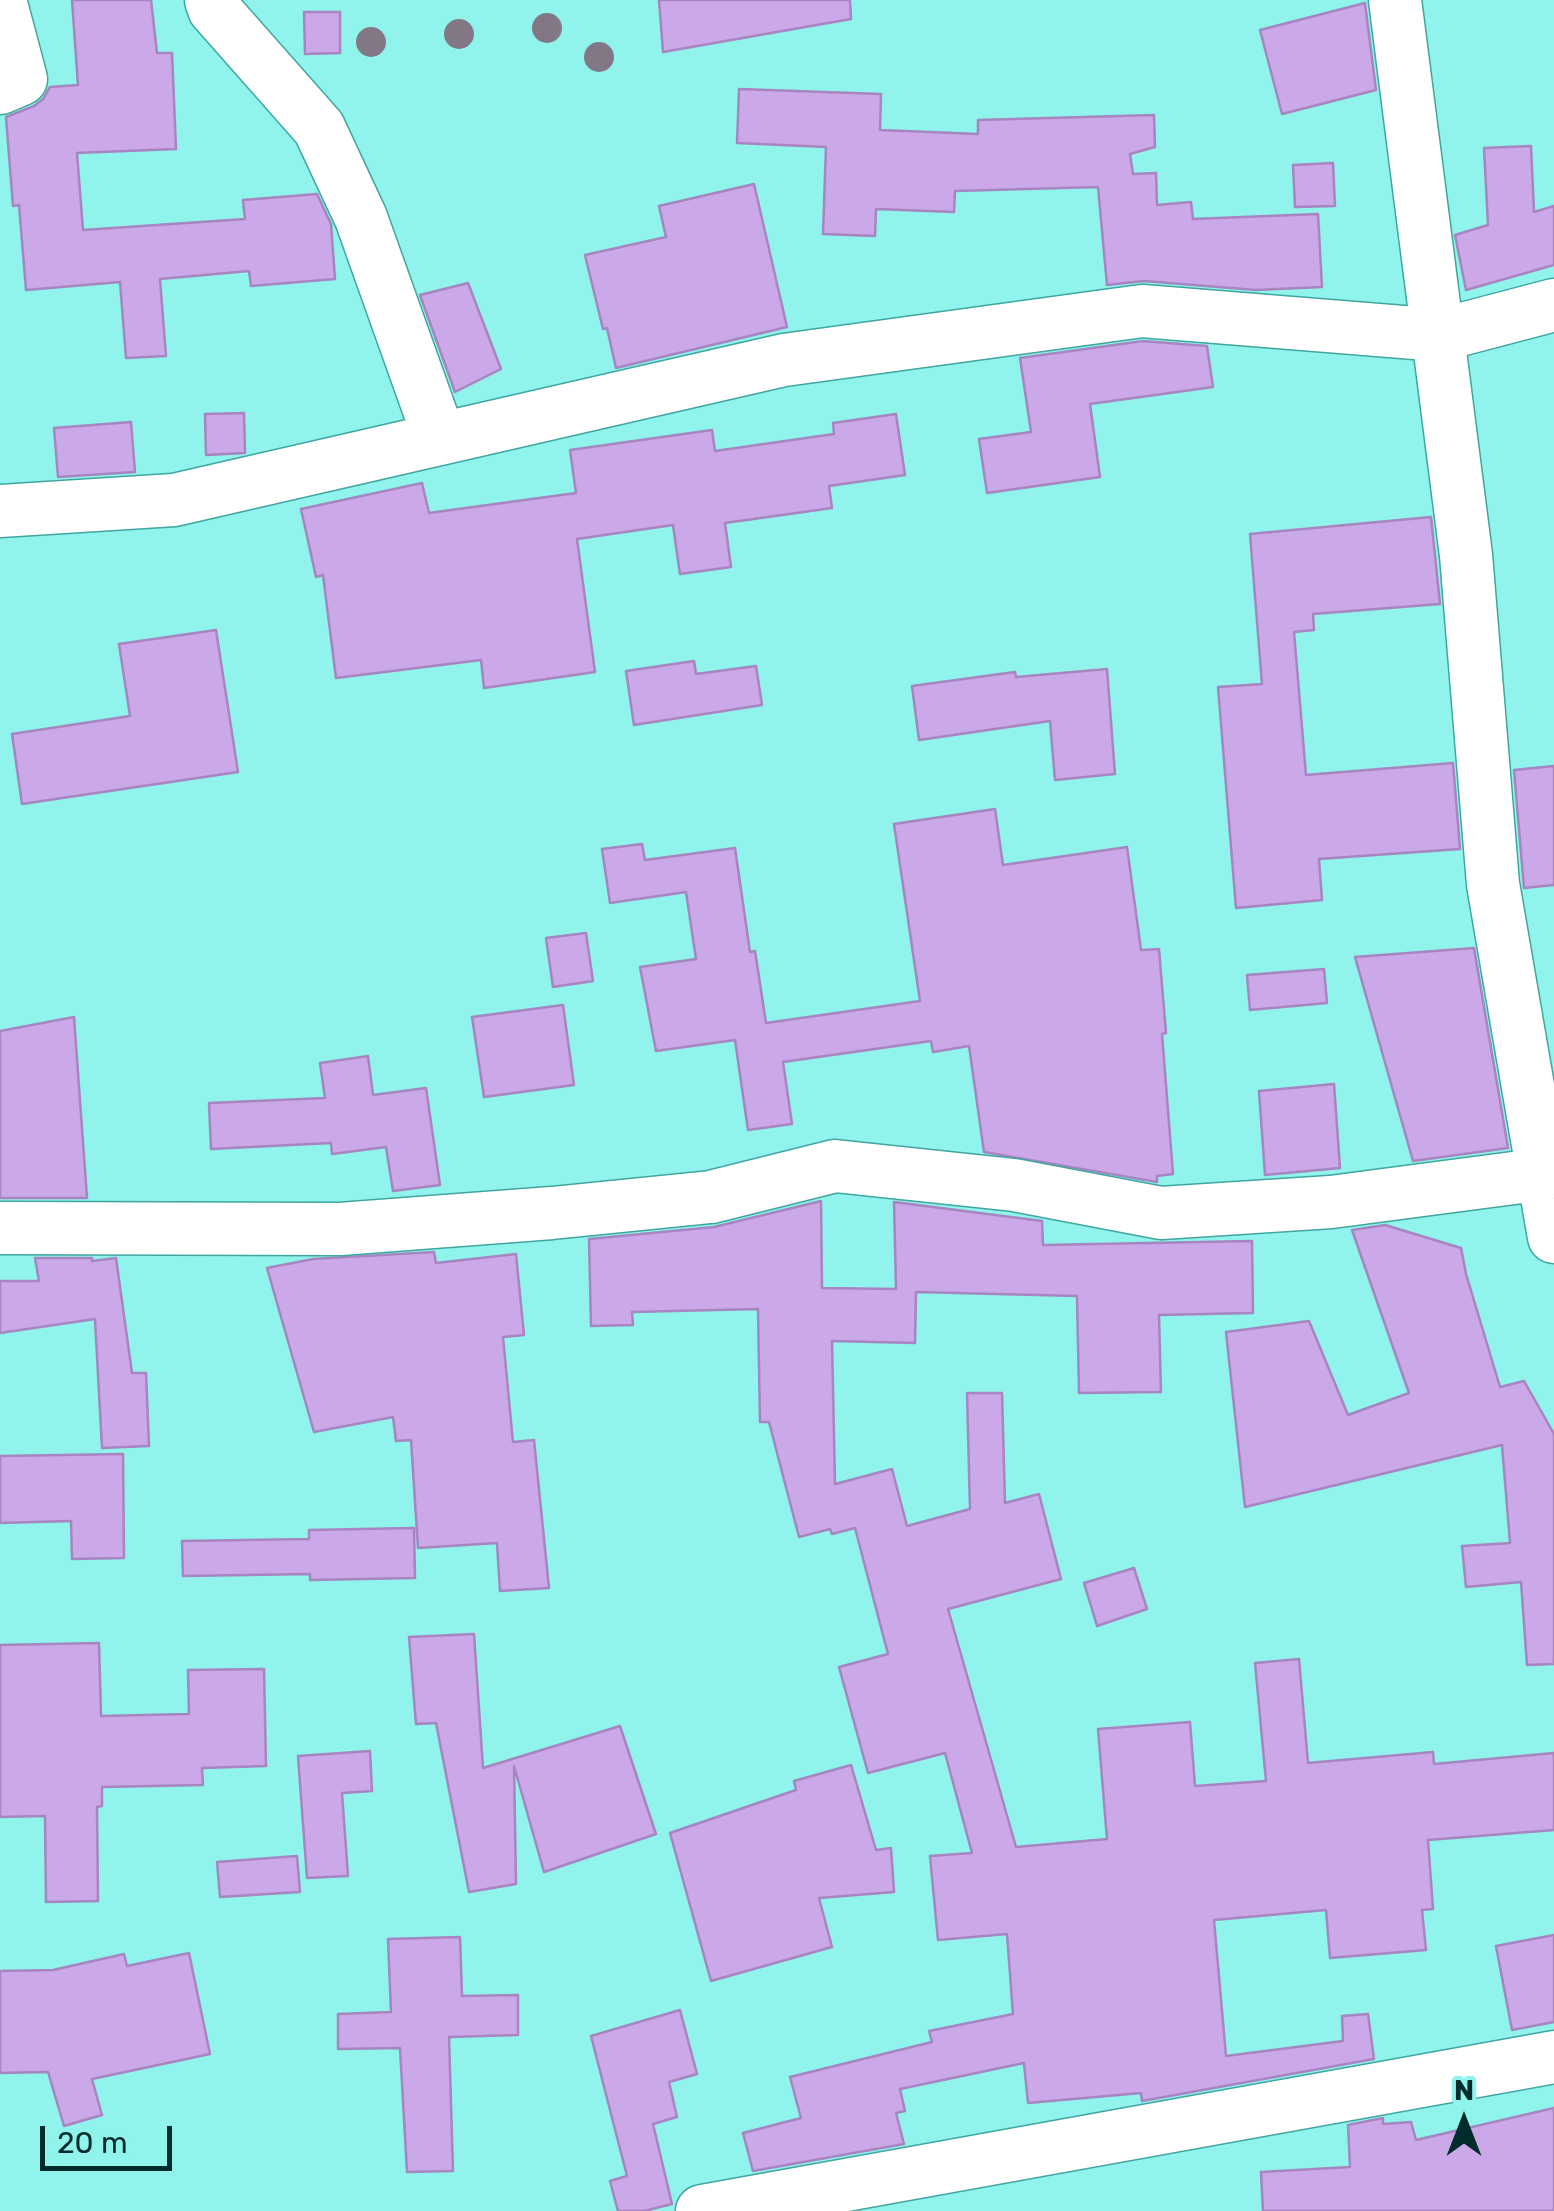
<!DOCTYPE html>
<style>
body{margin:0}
#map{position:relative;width:1554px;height:2211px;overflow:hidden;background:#90f3ec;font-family:Rubik,sans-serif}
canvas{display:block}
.north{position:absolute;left:1414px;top:2071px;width:100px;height:100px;-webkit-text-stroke:8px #90f3ec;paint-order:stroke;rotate:0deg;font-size:28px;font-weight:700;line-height:40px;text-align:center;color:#002d2b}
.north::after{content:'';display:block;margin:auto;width:35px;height:45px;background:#002d2b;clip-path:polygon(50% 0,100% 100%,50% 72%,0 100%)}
.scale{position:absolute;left:40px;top:2126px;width:132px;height:45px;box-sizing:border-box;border:5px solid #002d2b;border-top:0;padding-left:12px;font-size:30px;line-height:35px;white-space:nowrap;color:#002d2b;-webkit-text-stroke:8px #90f3ec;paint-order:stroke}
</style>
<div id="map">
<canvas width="1554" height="2211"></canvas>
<div class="north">N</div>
<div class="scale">20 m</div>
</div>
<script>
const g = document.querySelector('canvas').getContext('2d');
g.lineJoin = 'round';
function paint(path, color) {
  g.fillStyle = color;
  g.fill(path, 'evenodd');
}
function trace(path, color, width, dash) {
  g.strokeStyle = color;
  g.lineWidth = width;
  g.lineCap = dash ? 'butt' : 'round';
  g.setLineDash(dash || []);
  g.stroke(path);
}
const building = new Path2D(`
 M72 0H151L157 53H172L176 149 77 153 83 230 245 219 243 200 317 194 331 224 335 279 251 286 249 271 160 279 166 356 126 358 120 282 26 290 19 205 13 206 6 117 34 106 43 99 50 87 78 85Z
 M659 0H850L851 19 663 52Z
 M1365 3 1376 90 1282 114 1260 30Z
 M304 12H340V53L305 54Z
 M739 89 881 94 880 130 978 134V120L1154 115 1155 147 1130 154 1133 174 1156 173 1157 205 1191 202 1193 219 1318 214 1322 287 1256 290 1144 281 1107 285 1098 187 955 191 954 212 876 209 875 236 823 234 826 147 737 143Z
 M1531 146 1534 212 1554 206V265L1466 290 1455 235 1488 225 1484 148Z
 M1333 163 1335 206 1295 207 1293 165Z
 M754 184 787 327 616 368 607 328 603 329 585 255 666 237 659 206Z
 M468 283 501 369 455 392 420 295Z
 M1143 341 1207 346 1213 387 1090 404 1100 477 987 493 979 439 1031 432 1020 358Z
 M244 413 245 453 206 455 205 414Z
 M896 414 905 475 829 486 832 508 725 523 731 567 680 574 673 525 577 539 595 672 484 688 481 660 336 678 323 575 316 577 301 509 422 483 429 513 576 493 570 450 712 430 715 451 834 434 833 423Z
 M131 422 135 472 58 477 54 428Z
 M1431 517 1440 604 1313 614 1314 630 1294 632 1306 775 1453 763 1460 849 1319 859 1322 900 1236 908 1218 687 1262 684 1250 534Z
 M216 630 238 772 22 804 12 734 130 716 119 644Z
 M694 661 696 674 756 666 762 705 634 725 626 671Z
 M1107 669 1115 774 1055 780 1050 721 919 740 912 686 1015 672 1016 677Z
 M1554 766V885L1524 888 1514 770Z
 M995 809 1003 865 1127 847 1141 950 1159 949 1166 1033 1162 1034 1173 1174 1157 1176V1182L984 1152 969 1046 933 1052 931 1041 783 1062 792 1124 748 1130 735 1040 656 1051 640 967 696 959 686 892 610 903 602 849 642 844 645 860 735 848 750 952 755 951 766 1023 920 1001 894 824Z
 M586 933 593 981 553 987 546 938Z
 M1474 948 1508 1148 1413 1161 1355 957Z
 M1324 969 1327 1003 1250 1010 1247 975Z
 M563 1005 574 1085 484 1097 472 1017Z
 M74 1017 87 1198H0V1031Z
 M368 1056 373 1095 426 1088 440 1185 393 1191 386 1147 332 1154 331 1143 211 1149 209 1103 325 1098 320 1063Z
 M1334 1084 1340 1168 1265 1175 1259 1091Z
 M821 1201 822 1288 896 1289 894 1202 1042 1221 1043 1245 1252 1241 1253 1313 1159 1315 1161 1392 1079 1393 1077 1296 916 1292 915 1343 832 1341 835 1484 892 1469 907 1526 970 1509 967 1393H1002L1005 1503 1039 1494 1061 1579 948 1609 1016 1847 1107 1839 1098 1729 1190 1722 1195 1786 1266 1781 1255 1663 1299 1659 1308 1763 1433 1752 1434 1764 1554 1753V1830L1428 1840 1433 1909 1422 1910 1426 1950 1330 1958 1326 1910 1214 1920 1226 2056 1343 2041 1342 2016 1368 2014 1374 2059 1142 2101 1141 2093 1028 2103 1024 2063 900 2089 905 2111 896 2113 904 2144 753 2171 743 2133 801 2118 790 2077 932 2042 929 2031 1013 2014 1007 1934 938 1940 930 1856 972 1853 945 1753 868 1773 839 1667 888 1654 855 1528 832 1534 830 1529 799 1537 769 1422H760L758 1309 632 1312 633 1325 591 1326 589 1239 714 1227Z
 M1385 1225 1461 1248 1466 1274 1500 1387 1524 1381 1554 1434V1664L1527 1665 1521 1582 1466 1587 1462 1546 1510 1543 1502 1445 1245 1507 1226 1332 1309 1321 1348 1415 1409 1393 1352 1230Z
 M434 1252 436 1263 516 1254 524 1335 503 1337 513 1442 534 1440 549 1588 500 1591 497 1543 418 1548 411 1440 396 1441 393 1417 314 1432 267 1268 313 1259Z
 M35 1258H92V1261L116 1258 132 1373H146L149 1446 102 1448 95 1319 0 1333V1281H39Z
 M123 1454 124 1558 72 1559 71 1521 0 1523V1456Z
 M414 1528 415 1578 310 1580V1574L183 1576 182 1541 309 1539V1530Z
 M1134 1568 1147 1609 1097 1626 1084 1583Z
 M474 1634 483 1768 620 1726 656 1834 544 1872 514 1766 516 1884 469 1892 436 1723 416 1724 409 1637Z
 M99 1643 101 1716 189 1714 188 1670 264 1669 266 1766 202 1768 203 1785 102 1787V1806L97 1807 98 1901 46 1902 45 1816 0 1817V1645Z
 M370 1751 372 1791 342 1793 348 1876 307 1878 298 1756Z
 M851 1765 876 1850 891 1848 894 1892 819 1898 832 1947 711 1981 670 1833 796 1790 794 1781Z
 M297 1856 300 1892 220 1897 217 1862Z
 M1554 1935V2022L1512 2030 1496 1946Z
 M460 1937 462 1996 518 1995V2035L449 2037 453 2171 407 2172 400 2048 338 2049V2014L391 2012 388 1939Z
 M189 1953 210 2054 92 2079 102 2115 64 2126 48 2072 0 2073V1971L53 1970 124 1954 127 1966Z
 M680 2010 697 2074 669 2082 677 2117 653 2124 672 2204 644 2211H618L610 2181 627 2176 591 2036Z
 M1554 2108V2211H1263L1261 2172 1350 2167 1348 2125 1383 2118V2124L1411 2122 1416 2140Z`);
paint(building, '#cba8e7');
trace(building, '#a685c1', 2.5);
const street = new Path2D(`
 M0 0 21 79 0 88
 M211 0 214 9 319 128 361 218 439 437
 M1395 0 1466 555 1493 884 1554 1237
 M0 511 174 500 784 360 1142 311 1440 335 1554 305
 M0 1228 340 1229 552 1213 711 1197 835 1166 1014 1185 1161 1213 1331 1202 1544 1174
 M702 2211 1554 2057`);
trace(street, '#40a6a0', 55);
trace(street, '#fff', 52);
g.fillStyle = '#817785';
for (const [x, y] of [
 [547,28],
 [459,34],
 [371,42],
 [599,57]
]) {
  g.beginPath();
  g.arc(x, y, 15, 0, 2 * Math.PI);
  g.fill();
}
</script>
